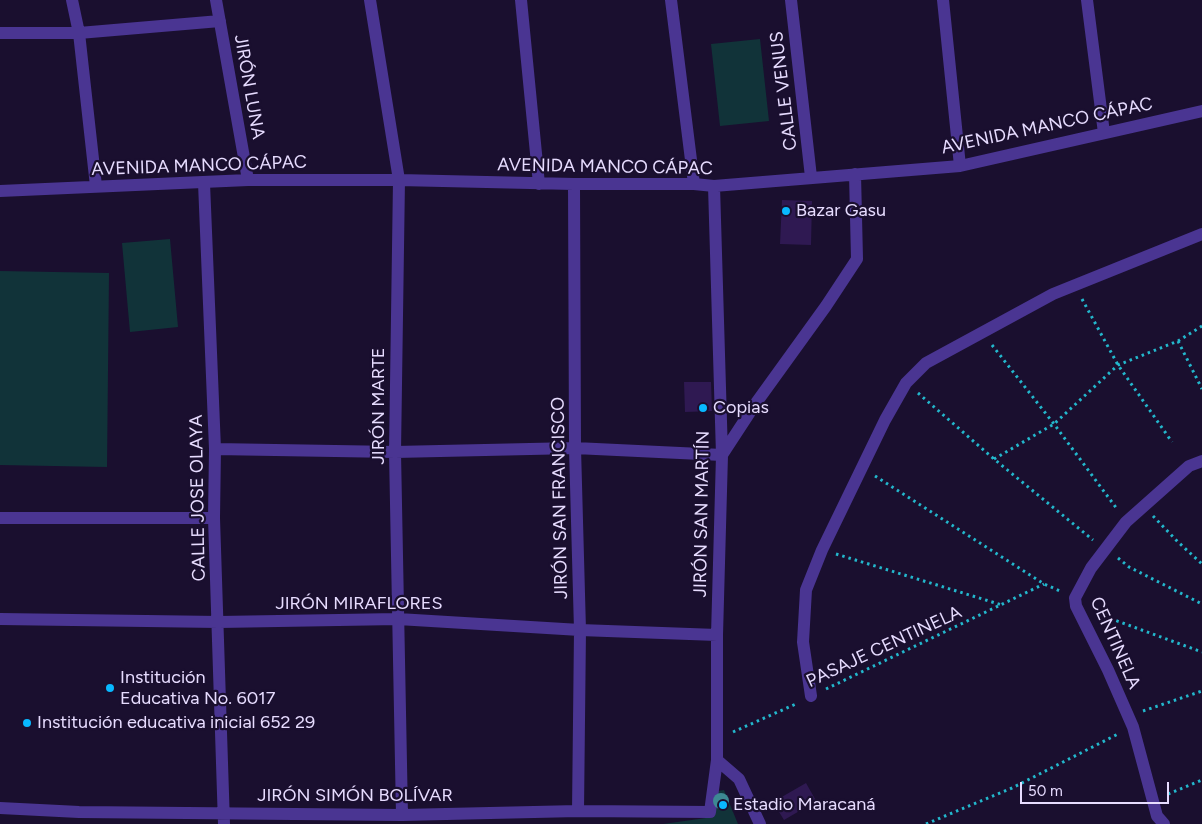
<!DOCTYPE html>
<meta charset="utf-8">
<style>
body{margin:0}
#map{position:relative;width:1202px;height:824px;overflow:hidden;background:#1a0f2f;font-family:Figtree,sans-serif}
canvas{display:block}
.scale{position:absolute;left:1020px;top:782px;width:149px;height:22px;box-sizing:border-box;border:2px solid #e7dcff;border-top:0;padding-left:6px;font-size:15px;line-height:18px;white-space:nowrap;color:#e7dcff;-webkit-text-stroke:4px #1a0f2f;paint-order:stroke}
</style>
<div id="map">
<canvas width="1202" height="824"></canvas>
<div class="scale">50 m</div>
</div>
<script>
const g = document.querySelector('canvas').getContext('2d');
g.lineJoin = 'round';
function paint(path, color) {
  g.fillStyle = color;
  g.fill(path, 'evenodd');
}
function trace(path, color, width, dash) {
  g.strokeStyle = color;
  g.lineWidth = width;
  g.lineCap = dash ? 'butt' : 'round';
  g.setLineDash(dash || []);
  g.stroke(path);
}
function drawText(font, color, halo, rows, align = 'center') {
  g.font = font + ' Figtree,sans-serif';
  g.lineWidth = 4.5;
  g.setLineDash([]);
  g.textBaseline = 'middle';
  g.strokeStyle = halo;
  g.fillStyle = color;
  for (const [text, x, y, turn = 0] of rows) {
    g.save();
    g.translate(x, y);
    g.rotate((+turn || 0) * Math.PI / 180);
    g.textAlign = isNaN(turn) ? turn : align;
    if (halo) g.strokeText(text, 0, 0);
    g.fillText(text, 0, 0);
    g.restore();
  }
}
paint(new Path2D(`
 M760 39 769 121 720 126 711 44Z
 M170 239 178 327 130 332 122 243Z
 M0 271 109 273 107 467 0 465Z
 M724 790 738 824H663L706 818 718 791Z`), '#113339');
paint(new Path2D(`
 M782 200 812 201 811 245 780 244Z
 M684 382H711L712 411 685 412Z
 M806 783 819 806 810 811 808 806 784 820 773 802Z`), '#2f1952');
trace(new Path2D(`
 M1082 299 1118 365 1172 442
 M1178 341 1202 389
 M992 345 1054 424 1117 509
 M918 393 994 459 1093 540
 M994 459 1054 424 1118 365 1178 341 1202 326
 M875 476 1044 584 1060 591
 M1153 516 1178 542 1202 564
 M836 554 1002 605
 M1118 558 1129 567 1202 604
 M1098 614 1202 652
 M826 689 1044 584
 M1143 711 1202 691
 M733 732 798 703
 M1168 794 1202 780
 M926 824 1012 788 1120 733`), '#23b7cc', 3, [2.5, 4]);
trace(new Path2D(`
 M72 0 79 33 96 186
 M216 0 248 180
 M370 0 399 180 395 452 402 815
 M521 0 539 184
 M671 0 694 184
 M791 0 811 177
 M943 0 960 166
 M1087 0 1104 133
 M0 33H79L220 21
 M204 183 215 449 214 518 224 824
 M574 184 575 448 580 630 578 811
 M0 191 248 180H399L574 184H694L714 186 960 166 1202 111
 M215 449 395 452 575 448 722 455 756 403 826 306 857 259 855 174
 M0 518H214
 M0 619 219 622 398 619 580 630 717 635
 M811 696 803 642 806 590 822 550 885 420 906 383 926 363 1053 294 1202 234
 M717 760 739 779 760 824
 M0 808 79 812 402 815 578 811 710 812 717 760V635L722 455 714 186
 M1164 824 1157 816 1133 727 1108 670 1076 606 1075 598 1091 568 1126 522 1189 466 1202 461`), '#4a3592', 12);
g.fillStyle = '#3d8993';
for (const [x, y] of [
 [721,801]
]) {
  g.beginPath();
  g.arc(x, y, 8, 0, 2 * Math.PI);
  g.fill();
}
for (const [x, y, r, color] of [
 [786,211,5,"#08b8ff"],
 [703,408,5,"#08b8ff"],
 [110,688,5,"#08b8ff"],
 [27,723,5,"#08b8ff"],
 [723,805,5,"#08b8ff"]
]) {
  const dot = new Path2D();
  dot.arc(x, y, r, 0, 2 * Math.PI);
  g.fillStyle = color;
  g.fill(dot);
  trace(dot, '#1a0f2f', 2);
}
drawText('18px', '#e7dcff', '#1a0f2f', [
 ["JIRÓN LUNA",249,87,80],
 ["CALLE VENUS",784,91,-97],
 ["AVENIDA MANCO CÁPAC",1047,126,-12],
 ["AVENIDA MANCO CÁPAC",199,166,-2],
 ["AVENIDA MANCO CÁPAC",605,167,1],
 ["JIRÓN MARTE",379,406,-90],
 ["CALLE JOSE OLAYA",198,498,-91],
 ["JIRÓN SAN FRANCISCO",560,498,-91],
 ["JIRÓN SAN MARTÍN",702,514,-89],
 ["JIRÓN MIRAFLORES",359,604],
 ["CENTINELA",1115,643,66],
 ["PASAJE CENTINELA",884,647,-25],
 ["JIRÓN SIMÓN BOLÍVAR",355,796]
]);
drawText('18px', '#e7dcff', '#1a0f2f', [
 ["Bazar Gasu",796,211],
 ["Copias",713,408],
 ["Institución",120,678],
 ["Educativa No. 6017",120,699],
 ["Institución educativa inicial 652 29",37,723],
 ["Estadio Maracaná",733,805]
], 'left');
</script>
